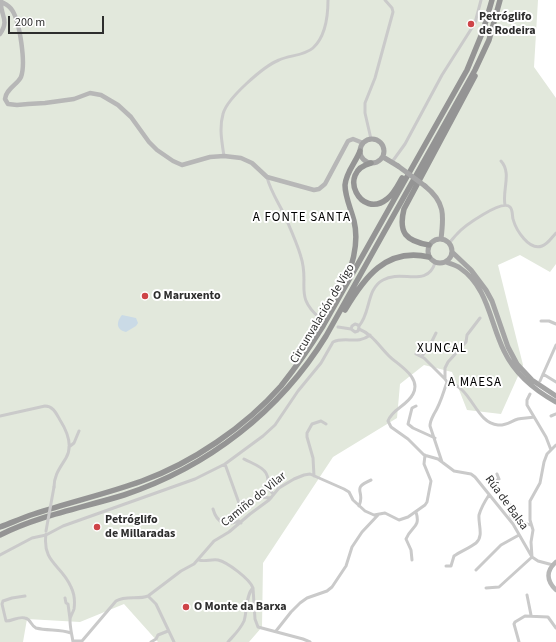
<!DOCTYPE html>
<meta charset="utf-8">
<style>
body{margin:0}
#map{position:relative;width:556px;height:642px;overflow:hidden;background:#fff;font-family:"Source Sans 3",sans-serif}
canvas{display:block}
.scale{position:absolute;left:8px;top:16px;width:96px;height:18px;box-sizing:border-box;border:2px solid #2d2d2d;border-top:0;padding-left:5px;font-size:12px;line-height:14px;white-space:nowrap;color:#2d2d2d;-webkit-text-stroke:3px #fff;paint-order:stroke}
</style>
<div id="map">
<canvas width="556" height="642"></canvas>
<div class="scale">200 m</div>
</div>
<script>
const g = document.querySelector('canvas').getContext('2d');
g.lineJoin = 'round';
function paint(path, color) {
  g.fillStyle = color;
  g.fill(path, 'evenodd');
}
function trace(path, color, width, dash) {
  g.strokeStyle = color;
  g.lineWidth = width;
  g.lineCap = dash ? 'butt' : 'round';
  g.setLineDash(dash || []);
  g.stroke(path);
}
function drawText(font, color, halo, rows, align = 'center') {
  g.font = font + ' "Source Sans 3",sans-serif';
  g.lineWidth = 4;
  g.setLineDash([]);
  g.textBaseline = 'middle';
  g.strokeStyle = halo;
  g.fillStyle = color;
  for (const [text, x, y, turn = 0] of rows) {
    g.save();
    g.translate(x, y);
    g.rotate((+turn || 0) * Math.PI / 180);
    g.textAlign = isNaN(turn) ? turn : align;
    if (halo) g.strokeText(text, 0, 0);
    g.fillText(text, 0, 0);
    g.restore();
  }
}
paint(new Path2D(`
 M0 0H538L534 67 556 98V264L550 272 520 255 498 265 523 365 501 414 467 410 452 372 424 365 400 384 397 418 333 457 263 563 262 627 249 642H158L124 604 80 622 27 619 23 642H0Z`), '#e2e8dc');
paint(new Path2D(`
 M122 315 136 318 138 323 136 326 126 332C116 330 116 322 122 315Z`), '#cadae6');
trace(new Path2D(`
 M371 139 365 113V103L375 78 393 12 392 8 385 0
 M224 156C222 143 219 128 223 114 227 98 264 66 279 60 289 55 304 56 313 48 326 36 328 17 328 0
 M501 161C512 173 502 190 505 205
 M392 162 405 144 442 75 475 23 481 0
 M267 177C270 190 278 202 284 214 290 228 297 243 301 257 310 285 293 296 321 319
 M449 243C452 240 454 237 457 234 464 226 502 199 510 207 513 210 512 215 513 219 516 230 529 251 542 246 548 244 552 237 556 233
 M541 321H549L556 324
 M359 326C371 313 366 289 383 280 401 269 427 288 435 263
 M338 327 351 329 355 332 358 331 359 327 358 325 355 324 352 326 351 329
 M359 329C372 334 379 346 389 356 398 365 422 377 413 394 407 406 392 409 388 421L391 427 408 439 424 455 438 459 454 471 471 474 475 477 513 524 532 557 538 561 553 565
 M416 354 424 358 445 379
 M422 356 430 345 436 333
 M543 374 556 382
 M540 381 556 345
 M447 382C472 386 475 423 498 425 506 426 511 421 518 419 523 418 529 418 534 417
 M530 394 527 400V405L546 437 551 450
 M416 406 412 408 408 424 413 428 435 438
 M0 416 45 406C53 406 56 413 60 420 67 431 73 446 66 458 60 468 54 475 54 487
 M551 416 556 414
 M69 447 74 443 79 431
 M244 459C251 463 262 466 266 473 271 481 264 485 273 494
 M442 462 430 426C430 421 432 418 434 414 441 403 443 393 447 382L445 379V368L448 362 466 342 467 335 480 318
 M225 464 239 503 241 504 260 497 271 498
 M497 474 499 479 493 482V485C497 494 501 492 506 498 513 507 509 506 510 513 511 521 525 523 531 525
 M314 476 313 458 307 437V433L312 424 321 421 326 424
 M359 506C366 491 350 489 371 480
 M213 509C217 523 225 526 239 521L241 523
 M46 534C42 563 62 565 71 587 74 593 75 602 74 609 73 613 70 616 70 620 70 628 72 635 73 642
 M0 555 32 538 46 535 63 526 195 479 225 464 263 436 275 425 298 391 321 363 333 342C345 336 358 345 370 335
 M532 557 531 542 533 530 530 520V501L540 483 544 462 547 454 556 445
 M199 560C205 562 211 559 218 560 227 562 250 579 253 588 246 594 247 612 244 621 240 630 234 635 228 642
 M412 560 411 550 406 539C411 526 421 528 416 512
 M446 566H451L454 556C460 552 471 547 476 543 484 536 478 524 479 515 481 508 485 501 489 495
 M476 570 501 545 519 535
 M253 588 255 619 258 627 303 639 310 642
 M486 588 499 587 532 557
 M527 595 531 615
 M25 596 12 598 3 601 2 604 6 621C13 621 18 616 25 618 31 619 31 626 36 628 48 631 60 629 71 633
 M148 596 156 604 174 642
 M65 598 66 603 68 604 70 619
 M276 631 291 612 300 603 307 598 327 591 332 587 346 566 352 547 362 532 378 515
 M73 641H82L116 601C126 595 138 600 148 596L181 571 194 564 214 541 229 532 250 514 269 500 279 488 294 479 304 475 310 474 344 489 349 492 353 500 365 511 374 515 385 513 399 520 408 517 425 505 427 502 431 481 424 464 425 455
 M151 642 156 639 158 635 168 631
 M519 642 514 624 515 622 525 616 548 617 556 628`), '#cacaca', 3);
trace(new Path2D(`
 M0 1C5 4 9 5 12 10 20 22 26 64 21 77 17 85 6 89 5 99L8 104 17 105 28 104 45 103 74 99 90 93 101 95 118 105 131 117 149 142 157 150 173 161 182 165 210 157 224 156 241 158 252 163 267 177 314 190 319 189 325 184 348 141 353 139 363 143
 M0 34C10 20 0 15 1 2
 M556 562C546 571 546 580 556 590`), '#b7b7b7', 4.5);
trace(new Path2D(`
 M360 151a12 12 0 1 1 24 0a12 12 0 1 1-24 0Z
 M383 157 398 166
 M425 186C445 202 444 215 441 239
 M428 251a12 12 0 1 1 24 0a12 12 0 1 1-24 0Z
 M452 252 471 270 486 290 492 301 508 347 517 364 532 380 556 396
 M446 262C451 264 456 265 460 268 488 287 490 323 504 351 515 374 534 390 556 402`), '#a5a5a5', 5);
trace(new Path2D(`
 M371 163C336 172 361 220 387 199 394 194 398 185 402 178
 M429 245C406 241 398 233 404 209L475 76
 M347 278C354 260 359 241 354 221 351 209 345 197 345 185 346 172 356 162 360 151
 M345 310C364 278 386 247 429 257
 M0 527C11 523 22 518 34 514 70 502 106 494 142 481 192 463 245 427 281 386 296 367 310 347 323 326L467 70 483 31 492 0
 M0 535C40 515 82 508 124 495 208 467 280 411 326 336L475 70 489 40 500 0`), '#949494', 5.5);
trace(new Path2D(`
 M46 531 54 487`), '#cacaca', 3);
trace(new Path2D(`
 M398 166 425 186`), '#a5a5a5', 5);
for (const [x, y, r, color] of [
 [471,24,4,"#ce4448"],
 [145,296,4,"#ce4448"],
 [97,527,4,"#ce4448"],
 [186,607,4,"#ce4448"]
]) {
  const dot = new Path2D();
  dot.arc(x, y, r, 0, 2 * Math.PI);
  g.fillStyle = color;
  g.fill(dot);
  trace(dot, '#fff', 1.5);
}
drawText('bold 12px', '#2d2d2d', '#fff', [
 ["Petróglifo",479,17],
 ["de Rodeira",479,31],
 ["O Maruxento",153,296],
 ["Petróglifo",105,520],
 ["de Millaradas",105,534],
 ["O Monte da Barxa",194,607]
], 'left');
drawText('12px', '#2d2d2d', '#fff', [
 ["Circunvalación de Vigo",323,314,-59],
 ["Camiño do Vilar",254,500,-39],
 ["Rúa de Balsa",506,503,54]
]);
g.letterSpacing = '1px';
drawText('13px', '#000', '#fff', [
 ["A FONTE SANTA",302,218],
 ["XUNCAL",442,349],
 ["A MAESA",475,383]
]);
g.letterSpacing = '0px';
</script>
